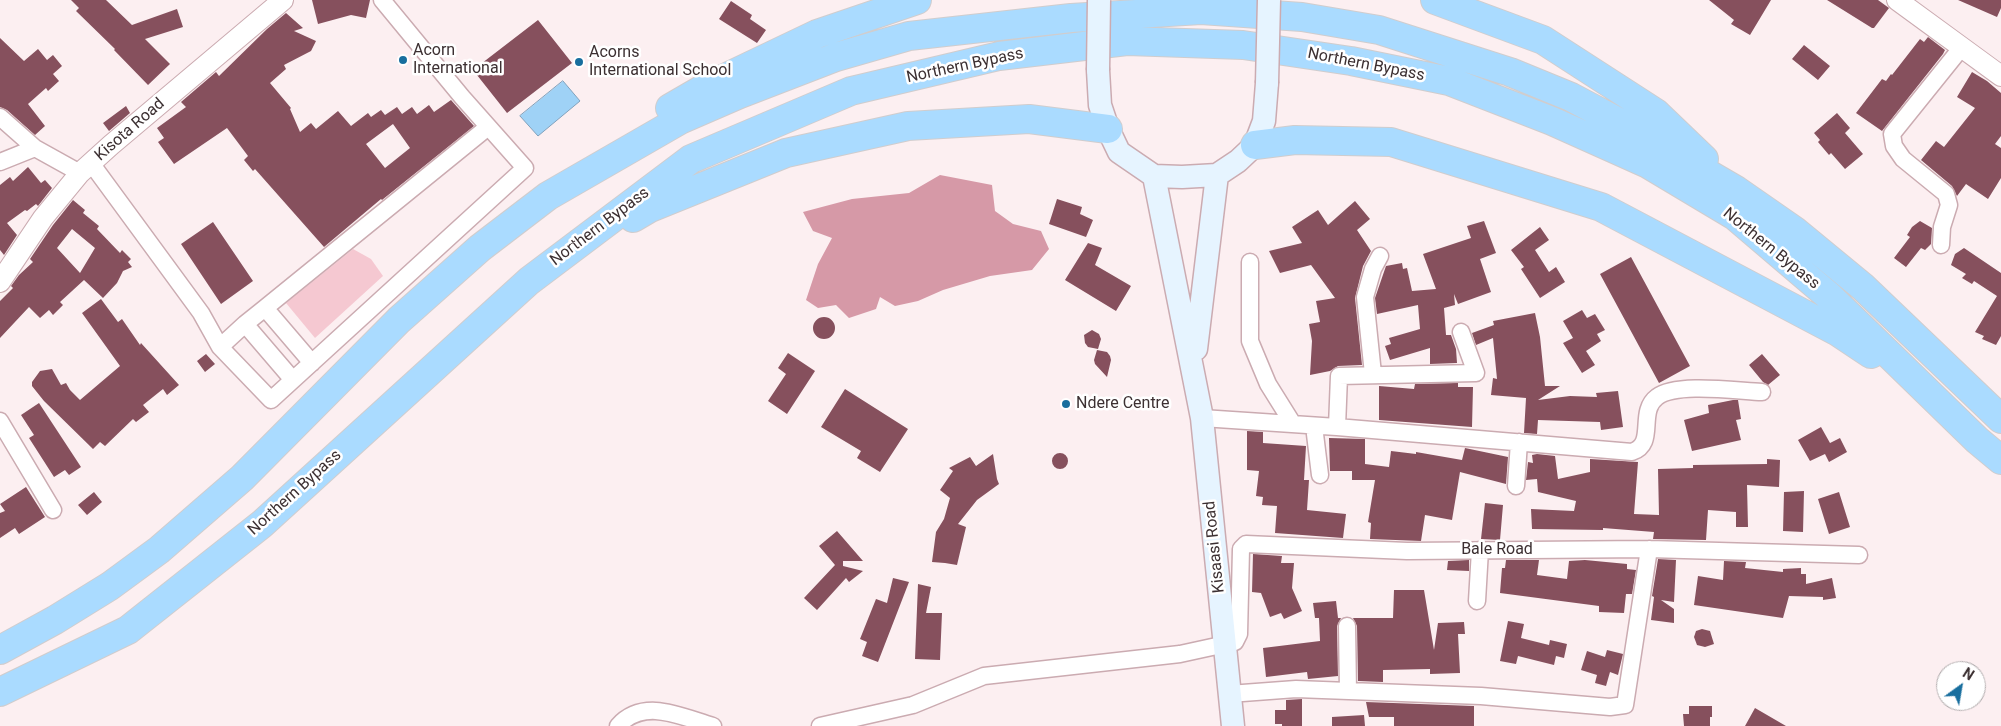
<!DOCTYPE html>
<style>
body{margin:0}
#map{position:relative;width:2001px;height:726px;overflow:hidden;background:#fceff1;font-family:Roboto,sans-serif}
canvas{display:block}
.north{position:absolute;left:1936px;top:661px;width:50px;height:50px;box-sizing:border-box;background:#fff;border:1px solid #b1acad;border-radius:50%;rotate:32deg;font-size:14px;font-weight:700;line-height:20px;text-align:center;color:#3c3032}
.north::after{content:'';display:block;margin:auto;width:18px;height:22px;background:#186e9e;clip-path:polygon(50% 0,100% 100%,50% 72%,0 100%)}
</style>
<div id="map">
<canvas width="2001" height="726"></canvas>
<div class="north">N</div>
</div>
<script>
const g = document.querySelector('canvas').getContext('2d');
g.lineJoin = 'round';
function paint(path, color) {
  g.fillStyle = color;
  g.fill(path, 'evenodd');
}
function trace(path, color, width, dash) {
  g.strokeStyle = color;
  g.lineWidth = width;
  g.lineCap = dash ? 'butt' : 'round';
  g.setLineDash(dash || []);
  g.stroke(path);
}
function drawText(font, color, halo, rows, align = 'center') {
  g.font = font + ' Roboto,sans-serif';
  g.lineWidth = 5;
  g.setLineDash([]);
  g.textBaseline = 'middle';
  g.strokeStyle = halo;
  g.fillStyle = color;
  for (const [text, x, y, turn = 0] of rows) {
    g.save();
    g.translate(x, y);
    g.rotate((+turn || 0) * Math.PI / 180);
    g.textAlign = isNaN(turn) ? turn : align;
    if (halo) g.strokeText(text, 0, 0);
    g.fillText(text, 0, 0);
    g.restore();
  }
}
paint(new Path2D(`
 M353 249 371 259 383 276 315 338 286 303Z`), '#f5c8d1');
paint(new Path2D(`
 M940 175 992 185 995 211 1013 224 1041 231 1049 249 1032 270 990 276 943 290 918 301 895 306 880 297 876 309 849 318 836 305 818 308 806 300 818 264 832 238 813 231 803 212 852 199 909 193Z`), '#d699a7');
const water = new Path2D(`
 M563 81 580 101 538 136 520 116Z`);
paint(water, '#9fd2f6');
trace(water, '#81a1bb', 1);
paint(new Path2D(`
 M71 0H106L132 25 177 9 183 27 145 39 170 64 148 85 114 50 115 49 76 11 79 8Z
 M312 0H370L366 18 351 15 318 24Z
 M1709 0H1771L1750 35 1731 24 1734 20Z
 M1827 0H1878L1889 8 1874 28H1872Z
 M1958 0H2001V8L1997 17Z
 M731 1 752 15 750 19 766 30 757 43 719 19Z
 M286 13 303 28 294 31 316 41 311 51 284 65 286 69 270 83 291 108 290 109 300 132 311 123 316 129 338 111 351 126 368 113 371 117 381 110 385 115 397 107 402 114 412 107 417 114 429 105 434 112 451 100 474 126 382 200 381 199 324 247 255 169 253 171 244 160 248 156 227 128 174 164 158 142 164 138 157 128 186 107 181 102 216 72 219 76 267 29ZM393 124 410 148 385 168 366 144Z
 M538 20 572 63 507 113 473 70Z
 M1928 37 1945 50 1943 54 1882 131 1856 113 1882 79 1886 81 1891 74 1892 75 1920 39 1924 42Z
 M0 38 24 61 38 49 47 60 53 55 62 66 53 74 59 81 48 91 46 88 28 104 45 126 35 135 7 110 0 107Z
 M1804 45 1830 66 1818 80 1792 59Z
 M1972 72 1987 81 2001 93V136L1995 144 2001 148V178L1988 199 1966 184 1957 196 1952 186 1921 160 1936 141 1944 147 1975 108 1957 97Z
 M126 106 130 113 109 131 103 123Z
 M1837 113 1850 128 1845 133 1863 154 1845 169 1831 153 1829 155 1818 142 1820 140 1814 133Z
 M28 167 41 183 45 180 52 188 38 206 36 204 27 211 25 210 7 223 17 235 4 255 0 250V185L10 177 13 181Z
 M1057 199 1082 207 1080 214 1093 220 1086 237 1049 224Z
 M73 200 85 210 83 213 99 226 97 229 120 253 122 250 131 259 128 262 132 267 123 271 117 283 103 298 84 280 60 302 63 305 53 315 49 310 40 318 29 307 0 338V301L13 288 11 286 19 275 33 262 30 259 53 225ZM72 229 95 248 80 273 57 248Z
 M1355 201 1370 219 1357 230 1371 251 1363 266 1355 298 1362 365 1338 366 1330 371 1310 375 1312 341 1309 324 1320 322 1316 301 1335 298 1311 265 1280 273 1269 251 1302 243 1292 227 1318 210 1328 225Z
 M1484 221 1496 253 1480 259 1491 292 1458 304 1454 294 1455 305 1444 308 1446 335H1451L1456 349 1457 363 1430 364V348L1390 360 1385 346 1391 344 1389 338 1420 329 1418 305 1377 314 1375 298 1386 266 1402 263 1403 269 1407 268 1412 291 1436 289 1423 254 1471 238 1467 226Z
 M1920 221 1932 228 1931 244 1925 250 1921 248 1906 267 1894 258 1910 237 1907 235 1912 227Z
 M213 222 253 281 221 304 181 244Z
 M1540 227 1549 240 1535 250 1549 272 1556 267 1565 282 1540 298 1521 269 1524 267 1511 250Z
 M1088 243 1102 248 1095 265 1131 286 1116 311 1065 280Z
 M1964 248 2001 273V336L1996 345 1982 339 1984 336 1975 332 1997 296 1974 281 1972 284 1962 278 1966 274 1951 265 1955 254Z
 M1631 257 1690 366 1659 383 1600 274Z
 M101 299 118 322 122 319 140 345 141 343 179 385 167 395 163 389 143 405 149 412 136 422 133 419 105 446 100 442 93 449 44 401 32 386V382L40 371 52 369 61 385 66 383 70 390 80 400 120 366 82 313Z
 M1582 310 1587 318 1595 314 1605 330 1597 334 1601 341 1586 351 1595 365 1582 373 1563 343 1573 338 1563 321Z
 M1535 313 1540 337 1545 386H1560L1538 400 1570 396 1597 397 1596 393 1618 391 1623 427 1601 430 1600 422 1538 420 1537 434 1524 433 1526 398 1491 395 1493 378 1497 379 1493 338 1476 345 1472 333 1494 325 1493 321Z
 M813 328a11 11 0 1 1 22 0a11 11 0 1 1-22 0Z
 M1092 330 1099 334 1101 339 1098 349 1088 347 1085 343 1084 335Z
 M1097 350 1107 352 1110 356 1111 360 1107 377 1095 364 1094 360Z
 M788 353 815 371 787 414 768 401 786 374 778 368Z
 M206 354 215 364 205 372 197 361Z
 M1762 354 1780 375 1768 385 1763 382 1749 365Z
 M1458 383V387H1473L1472 427 1379 420V386L1414 389 1415 384Z
 M845 389 908 429 880 472 857 458 861 451 821 427Z
 M1733 400H1738L1741 419 1736 420 1741 440 1692 451 1684 420 1709 413 1708 405Z
 M39 403 81 467 69 475 65 470 54 477 29 438 34 435 21 415Z
 M1821 427 1830 443 1840 438 1847 452 1829 462 1825 454 1810 461 1798 440Z
 M1247 431 1263 432V443L1306 446 1304 480H1309L1307 510 1346 514 1343 538 1275 533 1277 506 1262 505 1263 497 1256 496 1259 471 1247 470Z
 M1329 438 1365 439V464L1389 467 1391 451 1416 454V452L1462 460 1465 448 1508 457 1506 484 1460 472 1452 520 1425 515 1421 541 1370 539 1371 523 1368 522 1375 480H1352V471H1330Z
 M1052 461a8 8 0 1 1 16 0a8 8 0 1 1-16 0Z
 M993 454 997 479 999 484 977 500 958 524 966 527 957 565 945 563 932 562 936 532 944 519 950 498 940 490 953 471 949 468 970 457 976 466Z
 M1537 454 1555 456 1558 479 1590 472V459L1638 462 1634 514 1659 515 1658 469 1693 468V465L1767 464V459L1780 460 1779 487 1747 485 1748 527H1736V512L1708 510 1706 540 1653 539 1654 532 1603 528V530L1532 529 1531 509 1574 511 1576 501 1538 492 1537 479 1526 480 1528 462 1533 463 1532 455Z
 M26 487 45 517 19 534 15 528 0 538V513L5 511 0 504Z
 M1804 491 1803 532 1783 531 1784 492Z
 M94 492 102 502 87 515 78 505Z
 M1839 492 1850 527 1829 534 1818 499Z
 M1485 503 1503 505 1500 540 1481 539Z
 M837 531 863 561H843V566L863 571 849 582 846 578 817 610 804 598 835 565 819 546Z
 M1253 554 1282 556 1281 563H1294L1292 588 1302 611 1284 619 1281 613 1270 617 1261 593 1252 592Z
 M1658 559 1676 560 1674 602 1661 600 1674 609V623L1651 620 1654 597 1652 596Z
 M1469 560V571L1447 570 1448 561Z
 M1506 560H1539L1537 575 1567 579 1569 561 1585 560 1627 564V569L1636 570 1632 594H1626L1624 613 1599 612V606L1500 593 1502 568H1505Z
 M1724 561 1746 562 1745 568 1783 572V569L1801 568V574H1806V584L1832 578 1836 598 1823 600V597L1789 596 1783 618 1694 605 1698 576 1723 580Z
 M893 578 909 582 878 662 862 656 867 642 860 639 876 599 887 603Z
 M918 584 931 587 926 613H942L940 660 915 659Z
 M1394 590H1424L1434 650 1438 623 1464 622 1465 634H1458L1460 673 1430 674V669L1383 670V682L1358 681 1357 626 1353 618H1393Z
 M1336 601 1338 618H1341L1337 626 1338 676 1308 679 1307 672 1266 677 1263 648 1320 641 1319 618H1315L1313 603Z
 M1508 621 1524 624 1521 638 1549 645 1550 640 1567 644 1564 658 1556 656 1554 665 1518 656 1516 664 1500 661Z
 M1702 629 1710 631 1714 644 1705 647 1697 645 1694 637 1696 631Z
 M1607 650 1623 654 1618 675 1610 672 1606 686 1595 683 1597 675 1581 670 1587 651 1605 657Z
 M1302 699V726H1282V724H1275V710H1286V700Z
 M1366 702 1474 706V726H1394V717H1369Z
 M1689 706H1712V717H1710V726H1684L1683 714H1689Z
 M1755 708 1786 726H1745Z
 M1364 715 1365 726H1332V717Z`), '#86505d');
const minor = new Path2D(`
 M0 117 35 148 80 173
 M0 162 35 148
 M91 163 201 313 220 347 271 400 525 168 462 97 382 0
 M1941 245 1942 227 1949 205 1946 194 1903 159 1894 146 1892 134 1962 47
 M1250 262V341L1268 384 1293 424
 M265 308 488 127
 M245 324 265 308 312 363
 M220 347 245 324 293 380
 M1373 374 1365 297 1373 269 1380 256
 M1202 418 1337 427 1632 452C1657 444 1637 412 1657 397 1676 382 1737 391 1762 392
 M0 421 53 510
 M1314 426 1320 475
 M1337 427 1339 376 1476 373 1461 332
 M1516 486 1519 442
 M1477 601 1480 550
 M1347 626 1348 691
 M1229 694 1296 689 1481 696 1610 707 1625 705 1649 549
 M618 726C644 697 682 717 713 726
 M820 726 913 705 984 676 1180 654 1235 642 1239 634 1241 549 1246 544 1407 551 1649 549 1859 555`);
const tertiary = new Path2D(`
 M1897 0 2001 76
 M0 282 43 218 80 173 111 145 283 0`);
const secondary = new Path2D(`
 M1098 70 1100 105 1108 129 1119 152 1154 176 1182 177 1217 175 1238 161 1255 145 1264 121 1267 83
 M1154 176 1202 418 1233 726
 M1196 349 1217 175`);
const motorway = new Path2D(`
 M1435 0 1543 40 1656 113 1704 159
 M670 108 708 86 817 34 917 0
 M1255 145 1295 140 1391 142 1601 207 1838 332 1871 354
 M633 218 650 208 786 153 908 126 1029 119 1108 129
 M0 650 55 620 110 586 159 550 242 478 399 320 480 248 548 196 680 120 740 94 836 57 909 36 1071 18 1201 10 1302 17 1379 30 1510 72 1571 97 1626 126 1736 190 1795 231 1863 287 2001 419
 M0 692 128 630 262 524 529 281 691 159 851 91 999 56 1127 41 1243 45 1351 61 1449 81 1552 121 1648 164 1735 216 1830 297 1977 440 2001 460`);
trace(minor, '#cbabb1', 19);
trace(tertiary, '#cbabb1', 22);
trace(secondary, '#cbabb1', 25);
trace(motorway, '#d0cdce', 30);
trace(minor, '#fff', 16);
trace(tertiary, '#fff', 20);
trace(secondary, '#e6f4ff', 22);
trace(motorway, '#aadbff', 28);
const secondaryBridge = new Path2D(`
 M1098 70 1099 0
 M1267 83 1269 0`);
trace(secondaryBridge, '#cbabb1', 25, []);
trace(secondaryBridge, '#e6f4ff', 22);
for (const [x, y, r, color] of [
 [403,60,5,"#186e9e"],
 [579,62,5,"#186e9e"],
 [1066,404,5,"#186e9e"]
]) {
  const dot = new Path2D();
  dot.arc(x, y, r, 0, 2 * Math.PI);
  g.fillStyle = color;
  g.fill(dot);
  trace(dot, '#fff', 2);
}
drawText('16px', '#3c3032', '#fff', [
 ["Acorn",413,51],
 ["International",413,69],
 ["Acorns",589,53],
 ["International School",589,71],
 ["Ndere Centre",1076,404]
], 'left');
drawText('16px', '#3c3032', '#fff', [
 ["Northern Bypass",1366,65,11],
 ["Northern Bypass",965,66,-12],
 ["Kisota Road",130,130,-41],
 ["Northern Bypass",600,227,-37],
 ["Northern Bypass",1771,249,39],
 ["Northern Bypass",295,493,-42],
 ["Kisaasi Road",1215,547,-96],
 ["Bale Road",1497,550]
]);
</script>
